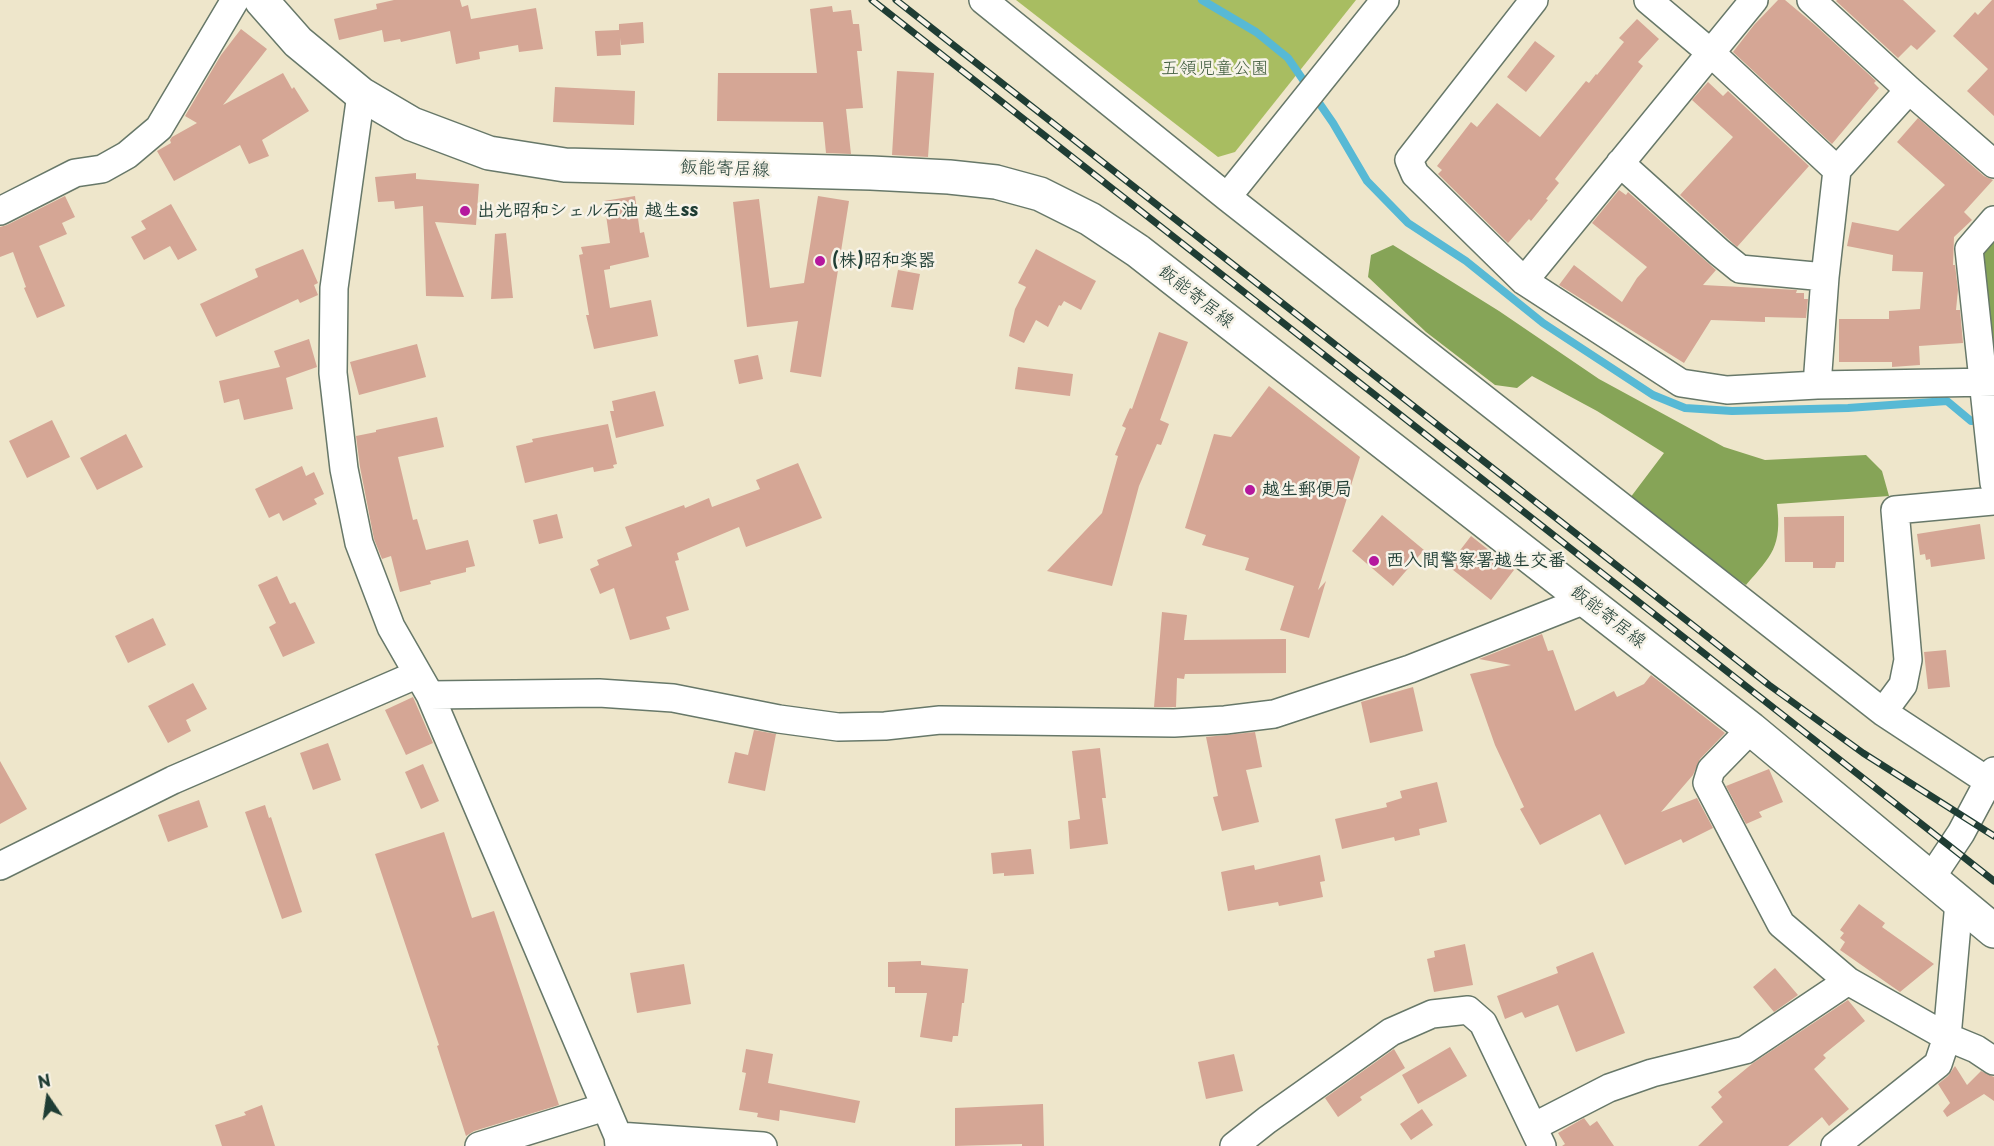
<!DOCTYPE html>
<meta charset="utf-8">
<style>
body{margin:0}
#map{position:relative;width:1994px;height:1146px;overflow:hidden;background:#eee6cb;font-family:"Playpen Sans",sans-serif}
canvas{display:block}
.north{position:absolute;left:18px;top:1068px;width:60px;height:60px;-webkit-text-stroke:4px #f7f3e8;paint-order:stroke;rotate:347deg;font-size:16px;font-weight:700;line-height:24px;text-align:center;color:#1f3d34}
.north::after{content:'';display:block;margin:auto;width:21px;height:27px;background:#1f3d34;clip-path:polygon(50% 0,100% 100%,50% 72%,0 100%)}
</style>
<div id="map">
<canvas width="1994" height="1146"></canvas>
<div class="north">N</div>
</div>
<script>
const g = document.querySelector('canvas').getContext('2d');
g.lineJoin = 'round';
function paint(path, color) {
  g.fillStyle = color;
  g.fill(path, 'evenodd');
}
function trace(path, color, width, dash) {
  g.strokeStyle = color;
  g.lineWidth = width;
  g.lineCap = dash ? 'butt' : 'round';
  g.setLineDash(dash || []);
  g.stroke(path);
}
function drawText(font, color, halo, rows, align = 'center') {
  g.font = font + ' "Playpen Sans","Klee One",sans-serif';
  g.lineWidth = 5;
  g.setLineDash([]);
  g.textBaseline = 'middle';
  g.strokeStyle = halo;
  g.fillStyle = color;
  for (const [text, x, y, turn = 0] of rows) {
    g.save();
    g.translate(x, y);
    g.rotate((+turn || 0) * Math.PI / 180);
    g.textAlign = isNaN(turn) ? turn : align;
    if (halo) g.strokeText(text, 0, 0);
    g.fillText(text, 0, 0);
    g.restore();
  }
}
paint(new Path2D(`
 M1016 0H1356L1235 152 1218 157Z`), '#a8bd61');
paint(new Path2D(`
 M1994 233V365L1981 248Z
 M1393 245 1499 311 1599 379 1724 447 1765 460 1866 455 1882 471 1889 496 1777 504C1782 547 1772 555 1746 585L1672 536 1630 498 1664 453 1597 411 1532 376 1517 388 1495 385 1426 332 1368 277 1371 255Z`), '#86a457');
trace(new Path2D(`
 M1202 0 1256 32 1288 58 1308 87
 M1315 97 1333 123 1367 181 1408 223 1466 261 1543 323 1653 395 1685 408 1732 411 1848 408 1947 401 1971 421 1983 420`), '#57b9d5', 8);
paint(new Path2D(`
 M394 0H460L462 7 468 5 471 19 536 8 543 49 519 52 518 45 479 52 480 59 456 64 450 31 401 42 400 39 384 42 382 30 339 40 334 19 377 9 376 4Z
 M1778 0H1785L1815 25 1876 81 1874 83 1879 88 1832 144 1733 52 1754 25Z
 M1837 0H1903L1936 31 1917 50 1911 45 1898 58 1836 1Z
 M1992 0H1994V116L1967 91 1988 69 1953 36 1975 12 1978 15Z
 M832 6 833 12 851 10 853 24H859L862 51H857L863 108 846 109 851 154 826 153 823 122 717 121 718 73H817L810 9Z
 M1637 19 1659 39 1638 62 1643 66 1555 179 1559 183 1546 199 1548 200 1531 221 1529 219 1508 243 1438 174 1442 170 1437 166 1471 122 1477 127 1497 103 1540 137 1586 81 1589 83 1596 74 1597 75 1624 42 1619 38Z
 M643 22 644 43 621 45 620 38 621 55 597 56 595 31 619 30V24Z
 M241 29 267 49 223 105 283 73 292 89 294 87 309 111 262 140 269 156 249 164 240 145 174 181 157 151 171 143 170 140 172 137 197 123 185 116 221 55Z
 M1535 41 1555 56 1526 92 1507 77Z
 M897 71 934 73 928 157 892 155Z
 M1708 82 1723 96 1728 91 1809 166 1737 247 1680 195 1733 137 1692 100Z
 M555 87 635 91 634 125 553 122Z
 M1918 118 1984 176 1993 180 1964 212 1972 220 1954 237 1953 265H1955L1958 290 1956 310H1960L1963 343 1919 346 1920 365 1892 367V362H1839V319H1889V311L1920 309 1923 272 1892 271 1893 255 1847 246 1852 222 1898 231 1945 185 1897 142Z
 M416 173V179L479 184 476 225 435 222 464 297 426 296 423 206 395 209 394 201 378 202 375 177Z
 M1619 190 1626 195 1628 192 1716 270 1703 285 1797 290 1796 293H1804V299H1808L1806 318 1765 317V322L1711 320 1684 363 1559 285 1574 265 1622 302 1637 278 1647 267 1592 223Z
 M65 196 75 217 62 223 67 234 39 246 65 306 37 318 24 288 26 287 13 252 0 257V227L7 225Z
 M635 196 640 233 644 232 649 257 610 266V269L604 270 610 308 651 300 658 336 594 349 586 315H589L579 255 583 254 581 247 610 243 604 201Z
 M818 196 849 201 821 377 790 372 798 321 747 327 733 202 759 199 770 288 804 283Z
 M171 204 197 250 178 260 170 246 144 260 131 237 146 229 141 221Z
 M506 233 513 298 491 299 495 234Z
 M303 249 318 283 314 285 318 295 300 303 298 299 216 337 200 304 258 277 255 269Z
 M1036 249 1096 281 1081 310 1064 301 1061 306 1059 305 1048 327 1036 320 1024 343 1009 336 1015 309 1026 287 1018 283Z
 M898 270 920 274 913 310 891 307Z
 M1159 332 1188 342 1160 420 1169 424 1161 445 1157 444 1139 486 1112 586 1047 571 1102 513 1118 456 1115 455 1126 428 1122 426 1130 408 1132 409Z
 M309 339 317 367 286 378 293 409 244 420 239 399 224 403 219 381 280 367 274 351Z
 M417 344 426 377 359 395 350 362Z
 M758 355 763 379 739 384 734 360Z
 M1018 367 1073 374 1070 396 1015 389Z
 M1269 386 1360 457 1318 590 1326 581 1309 638 1280 630 1294 586 1245 570 1249 558 1202 545 1206 535 1185 528 1214 434 1231 437Z
 M655 391 664 426 616 438 610 411H614L612 401Z
 M437 417 444 447 398 457 413 520 417 519 426 550 468 540 475 566 466 568V572L430 581 431 584 400 592 391 556 382 559 374 539 360 467 356 436 376 432V430Z
 M52 420 70 457 27 478 9 441Z
 M608 424 617 464 613 465 614 468 594 472 593 467 525 483 516 446 533 442 532 439Z
 M126 434 143 467 97 490 80 458Z
 M798 463 822 518 746 547 739 527 677 553 679 560 675 561 689 610 666 617 670 629 630 640 614 588 600 594 590 569 599 565 597 560 632 546 625 527 684 505 685 508 709 498 712 507 760 489 756 480Z
 M302 466 306 476 314 472 324 494 314 499 317 504 283 521 279 513 269 518 255 489Z
 M557 514 563 538 539 544 533 520Z
 M1382 515 1424 550 1393 586 1352 551Z
 M1844 516V562H1836L1835 568H1813V562H1785L1784 517Z
 M1980 524 1985 559 1931 567 1930 559 1926 560 1925 554 1920 555 1917 534Z
 M1471 536 1514 570 1491 600 1448 566Z
 M277 576 290 604 295 602 315 643 283 657 269 627 276 623 258 585Z
 M1162 612 1187 615 1184 640 1286 639V673L1185 674 1184 679 1177 678 1176 707H1154Z
 M153 618 166 645 128 663 115 636Z
 M1542 634 1548 651 1553 650 1575 711 1614 691 1617 697 1644 684 1651 675 1725 733 1700 759 1693 775 1661 812 1697 798 1713 828 1683 843 1681 839 1625 865 1600 814 1540 845 1520 809 1524 807 1495 745 1470 674 1511 665 1479 659Z
 M1946 650 1950 687 1928 689 1924 652Z
 M193 683 207 709 186 720 191 731 168 743 148 706Z
 M1413 687 1423 731 1370 743 1361 702Z
 M413 697 433 743 406 755 385 710Z
 M754 730 776 734 765 791 728 783 735 752 748 755Z
 M1255 732 1262 767 1246 770 1259 822 1222 831 1213 797 1218 796 1206 737Z
 M328 743 341 780 313 790 300 753Z
 M1100 748 1106 798H1102L1108 844 1070 849 1068 821 1080 819 1072 751Z
 M0 761 27 809 0 824Z
 M423 764 439 801 421 809 405 772Z
 M1769 769 1783 802 1759 812 1762 817 1746 824 1726 786Z
 M1437 782 1447 822 1419 829 1420 835 1395 841 1394 837 1342 849 1335 819 1387 807 1386 803 1402 798 1400 791Z
 M199 800 208 827 168 842 158 815Z
 M265 805 269 818 271 817 302 912 282 919 245 812Z
 M444 832 472 918 494 911 559 1105 474 1131 466 1136 437 1046 439 1045 375 854Z
 M1031 849 1034 874 1004 876V873L993 874 991 853Z
 M1320 855 1325 881 1320 882 1323 897 1279 906 1278 902 1228 911 1221 872 1254 865 1255 870Z
 M1859 904 1885 923 1882 927 1934 964 1900 992 1840 950 1845 942 1840 938 1844 933 1840 930Z
 M1465 944 1473 985 1434 992 1427 959 1435 957 1434 951Z
 M1593 952 1625 1033 1576 1052 1558 1005 1525 1018 1522 1012 1505 1019 1497 996 1558 973 1556 967Z
 M921 961V965L968 969 964 1003H962L958 1036H953L952 1042 920 1037 927 993H895V987H888V962Z
 M684 964 691 1004 637 1013 630 973Z
 M1775 968 1798 995 1774 1012 1753 987Z
 M1848 1000 1865 1021 1823 1055 1826 1058 1814 1069 1849 1109 1829 1126 1822 1117 1788 1146H1698L1723 1122 1711 1107 1722 1097 1718 1092 1753 1063Z
 M1450 1047 1467 1076 1418 1104 1402 1075Z
 M746 1049 773 1054 768 1083 860 1101 855 1123 780 1110 779 1121 757 1117 758 1113 739 1110 746 1073 742 1072Z
 M1394 1049 1405 1068 1360 1097 1362 1100 1338 1117 1325 1098Z
 M1234 1054 1243 1091 1206 1099 1198 1062Z
 M1955 1066 1967 1085 1981 1071 1994 1077V1101L1984 1094 1947 1117 1943 1111 1950 1103 1938 1084 1948 1076Z
 M1043 1104 1044 1146H1022V1144L955 1146V1108Z
 M262 1105 275 1146H222L215 1125 246 1115 244 1112Z
 M1422 1109 1433 1125 1411 1140 1400 1124Z
 M1584 1118 1590 1126 1597 1121 1614 1146H1562L1565 1144 1558 1133Z`), '#d5a695');
const minor = new Path2D(`
 M983 0 1227 197 1883 712 1994 785
 M1534 0 1409 160 1415 174 1524 281 1681 383 1727 390 1817 385 1994 382
 M1648 0 1711 53 1837 170
 M1811 0 1909 90 1994 164
 M361 94 334 288 333 373 344 469 359 543 391 627 430 695 618 1136 619 1146
 M1620 163 1719 252 1740 269 1825 277
 M1227 197 1385 0
 M0 211 75 173 102 169 127 155 159 128 235 0
 M1994 220 1969 249 1994 483
 M1524 281 1754 0
 M1817 385 1825 277 1837 170 1909 90
 M430 695 599 693 673 698 779 719 838 727 885 726 940 720 1174 723 1225 720 1274 714 1410 669 1585 600
 M1883 712 1903 685 1908 660 1895 510 1994 501
 M1751 729 1711 770 1707 783 1781 924 1848 981 1947 1037 1976 1049 1994 1061
 M0 866 173 780 418 674
 M1931 878 1961 833 1994 771
 M1533 1127 1609 1088 1652 1073 1745 1050 1848 981
 M618 1136 763 1146
 M479 1146 605 1107
 M1234 1146 1267 1120 1391 1032 1432 1014 1468 1010 1483 1023 1542 1146
 M1835 1146 1938 1064 1947 1037 1959 902`);
const major = new Path2D(`
 M261 0 298 42 361 94 412 124 489 153 565 165 871 173 949 177 996 182 1040 194 1090 219 1138 251 1751 729 1994 931`);
trace(minor, '#677869', 30);
trace(major, '#677869', 36);
trace(minor, '#fff', 27);
trace(major, '#fff', 33);
const rail = new Path2D(`
 M872 0 1994 881
 M896 0 1769 685 1863 753 1994 836`);
trace(rail, '#1f3d34', 7);
trace(rail, '#f7f3e8', 4.5, [14]);
for (const [x, y, r, color] of [
 [465,211,6,"#b5179e"],
 [820,261,6,"#b5179e"],
 [1250,490,6,"#b5179e"],
 [1374,561,6,"#b5179e"]
]) {
  const dot = new Path2D();
  dot.arc(x, y, r, 0, 2 * Math.PI);
  g.fillStyle = color;
  g.fill(dot);
  trace(dot, '#f7f3e8', 2);
}
drawText('18px', '#415d3f', '#f7f3e8', [
 ["五領児童公園",1215,69]
]);
drawText('18px', '#1f3d34', '#f7f3e8', [
 ["飯能寄居線",725,169,2],
 ["飯能寄居線",1196,297,38],
 ["飯能寄居線",1608,617,38]
]);
drawText('bold 18px', '#1f3d34', '#f7f3e8', [
 ["出光昭和シェル石油 越生ss",477,211],
 ["(株)昭和楽器",832,261],
 ["越生郵便局",1262,490],
 ["西入間警察署越生交番",1386,561]
], 'left');
</script>
